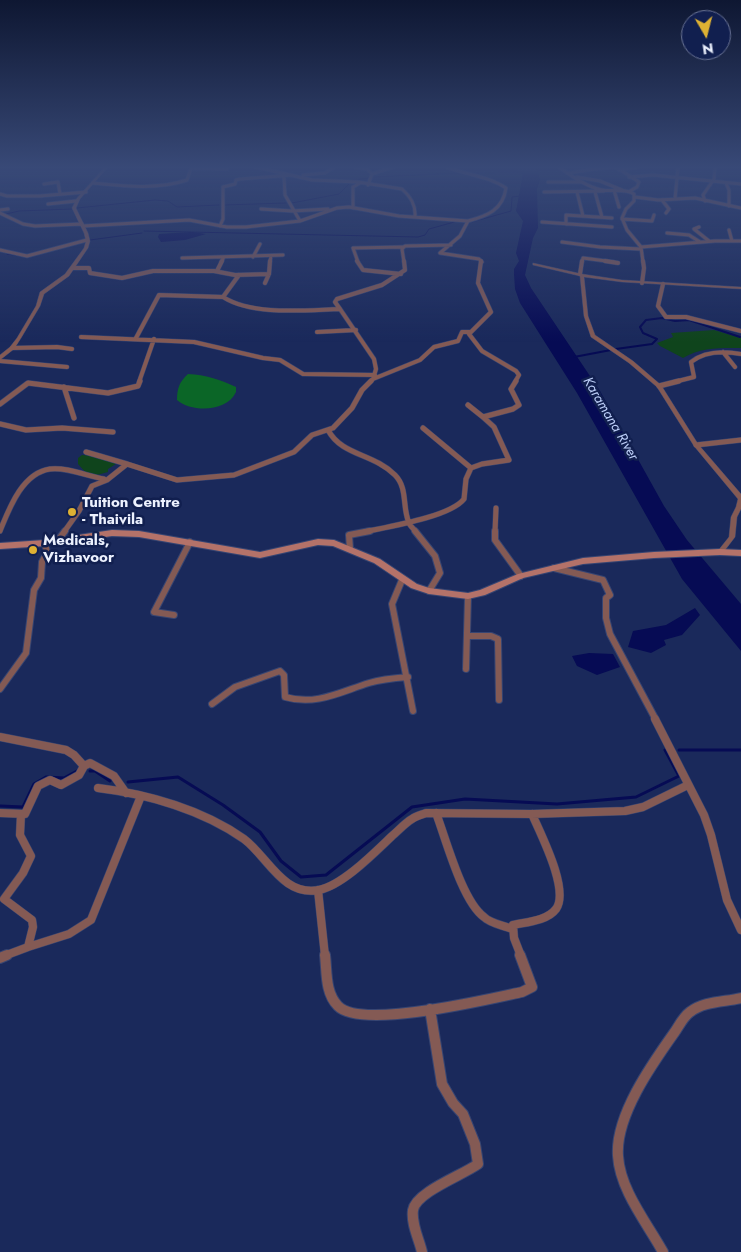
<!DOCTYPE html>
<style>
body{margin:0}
#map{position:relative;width:741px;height:1252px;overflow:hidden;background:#1a295b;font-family:Jost,sans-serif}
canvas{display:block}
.north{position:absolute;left:681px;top:10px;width:50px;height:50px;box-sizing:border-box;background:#111f4f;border:1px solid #697395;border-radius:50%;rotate:172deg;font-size:14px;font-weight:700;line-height:20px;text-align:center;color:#ecf1fe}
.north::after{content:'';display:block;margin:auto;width:18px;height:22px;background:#deb133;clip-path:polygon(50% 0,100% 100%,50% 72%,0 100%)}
</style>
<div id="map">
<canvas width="741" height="1252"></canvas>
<div class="north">N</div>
</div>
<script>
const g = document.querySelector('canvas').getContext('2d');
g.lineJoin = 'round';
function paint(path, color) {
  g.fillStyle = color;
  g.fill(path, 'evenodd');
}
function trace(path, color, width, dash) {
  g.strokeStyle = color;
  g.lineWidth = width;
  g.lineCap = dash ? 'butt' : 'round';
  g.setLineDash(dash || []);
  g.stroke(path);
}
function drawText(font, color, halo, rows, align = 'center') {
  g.font = font + ' Jost,sans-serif';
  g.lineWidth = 5;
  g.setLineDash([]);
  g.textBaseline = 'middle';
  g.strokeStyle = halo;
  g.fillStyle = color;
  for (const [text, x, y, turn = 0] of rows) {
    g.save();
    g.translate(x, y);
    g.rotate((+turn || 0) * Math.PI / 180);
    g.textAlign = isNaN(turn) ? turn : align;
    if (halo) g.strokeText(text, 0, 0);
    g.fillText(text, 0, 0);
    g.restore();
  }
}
paint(new Path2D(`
 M714 330 741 338V348C721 348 701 347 683 358L660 346 657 343 673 337 671 333Z
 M82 455 117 458 119 462 108 469V472L97 475 87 474 78 464V458Z`), '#0f441c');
paint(new Path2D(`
 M188 374C206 375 219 379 236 387V392C227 412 192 413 177 400 177 389 179 382 188 374Z`), '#0b6627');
paint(new Path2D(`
 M513 167H536L540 180 537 189 538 228 533 238 525 275 531 288 600 391 664 506 687 540 741 604V651L682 579 577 393 520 303 515 289 514 274V269L519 261 516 253 523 221 516 211 523 174Z
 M192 232 206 234 185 240 161 242 158 237 159 234Z
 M695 608 700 615 682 635 664 640 666 645 651 653 628 647 633 631 666 625Z
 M589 653 613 654 620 667 597 675 577 666 572 656Z`), '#060b54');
trace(new Path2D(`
 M471 173 522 172
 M375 177 459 173
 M352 180 369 178
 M292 203 339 194 351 182
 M225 205 286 203
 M77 208 155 200 168 201 177 207 219 205
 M6 214 19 211 72 209
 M472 222 511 211 512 197 520 196
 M144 231 418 237 425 235 429 229 458 221
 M90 240 142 233
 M7 254 28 257 80 243`), '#060b54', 1);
trace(new Path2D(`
 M616 349 652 344 657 339 643 333 640 327 646 320 662 318 675 321 689 320 740 337
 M574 357 611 350`), '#060b54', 2);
trace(new Path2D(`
 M679 750H741
 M90 771H95L110 781
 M128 782 178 777 223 805 260 832 281 861 301 877 326 875 412 807 465 799 557 804 636 797 679 776 665 750
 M0 806 23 807 34 784 46 777 64 778 77 771`), '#060b54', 3);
const minorFar5 = new Path2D(`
 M256 167 312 180 358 182 402 189C411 197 416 205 415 217
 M355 167 367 169 372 174 368 185
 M447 167C466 175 489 176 506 188 503 210 487 216 468 221L460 236 440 253 479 259 482 262
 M559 167C571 176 587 187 602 190 612 192 625 188 634 194V201L626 209 622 218 627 230 641 247 643 262
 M616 167 639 182 637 187 630 191
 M619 170 637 167
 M567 173C583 171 597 168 614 167
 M372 174 393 167
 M303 175 325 173 334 167
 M284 177 285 195 300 221
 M577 177 600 181 622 190
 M629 177 653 175 741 184
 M548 182H581
 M93 183C124 186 157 190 187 180L191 168 227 169
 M726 183 729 190V206
 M44 184 58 182 60 194
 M614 190 619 207
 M544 192 604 191
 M577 192 583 216
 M595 192 602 217
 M0 194 7 196H40L86 192
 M635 197 658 200 695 198 741 208
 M675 199 678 167
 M662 200 669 209 666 213
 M705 201 703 195 714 179 715 167
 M48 204 76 201
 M353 208V187L360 183
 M261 209 292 211 328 209
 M0 210 8 209
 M0 213 23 224 35 226 82 224
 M622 219 652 221 654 215
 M542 222 612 227
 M566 224V215L612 218
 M83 226 189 220 227 227H246L300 221 337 208 349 207 399 216 468 221
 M220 226 223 219V187L235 184 236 180 240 179 292 175
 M699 227 694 229 709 241
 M729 230 732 241
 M667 233 689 235 700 242
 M562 242 600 247 640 249
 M641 247 715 241H741
 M0 250 27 256 87 240
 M253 257 260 244
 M182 258 283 255
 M221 262 224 257
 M270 262 271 256
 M358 262 353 248 403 247
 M404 262 402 249 405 246 451 245
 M582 262 583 258 614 262`);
const minorFar4 = new Path2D(`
 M357 261 363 270 401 274
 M481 261 478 283 491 312 469 334 482 351 516 371 519 375 515 382
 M605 261 618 263
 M73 268H89L90 273 122 278 153 271H214L235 275 269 274
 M217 271 222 261
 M580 274 582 261
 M265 283 269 274 270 261
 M642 283 644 268 643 261
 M663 284 658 306 666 317H686L741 331
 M223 297C253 316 305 310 340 309L374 359 376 369 373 379
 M340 309 335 302 337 299 382 285 405 270 404 261
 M317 332 356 330
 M81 337 194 342 263 358 280 360 303 374 375 375
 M136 338 159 295 223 297 239 275
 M12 348 57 347 72 349
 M723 352 735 367
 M0 361 67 367
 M139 382 154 339
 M370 382 373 379 420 360 434 347 458 341 462 332H470
 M674 382 694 377 691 362C705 351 724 351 741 354`);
const minorFar3 = new Path2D(`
 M659 386 679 381
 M64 387 74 418
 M0 404 28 383 108 393 138 386 140 381
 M468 405 483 417
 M0 424 26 430 62 428 113 432
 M423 428 471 468
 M328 430C342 456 373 453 395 475 408 488 402 507 409 523 410 526 414 529 416 532
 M696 445 741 440
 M86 452 127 464
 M0 531C9 509 22 473 50 469 67 467 87 476 104 479
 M64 532 79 511 92 486 107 480 127 464 177 480 234 475 294 452 312 435 333 428 352 408 362 390 371 381
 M364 532C387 527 450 517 464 499L466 479 471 468 482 464 509 460 494 427 483 417 513 409 519 405 511 389 516 381
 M495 532 496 508`);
const minorFar2 = new Path2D(`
 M415 531 435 556 440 573 429 591
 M495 531V540L521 576
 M59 539 65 531
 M350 549 349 535 370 531
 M554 568 603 580 610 595 606 598V618L610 634 656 720
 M402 580 392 604 413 711
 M174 615 154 612 190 542
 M467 636H491L498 639 499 700
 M466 669 468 596
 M0 689 26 653 34 590 41 578 42 562 47 553 45 543
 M212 704 235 687 280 671 284 675 285 697C316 706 340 692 369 683 382 679 395 678 408 677`);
const minorFar1 = new Path2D(`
 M655 719 704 815 711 835 727 900 741 930
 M0 737 66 750 74 755 84 766
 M98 788C148 794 203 810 244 839 268 857 283 897 319 890 343 885 374 853 392 836 398 831 405 823 412 819 416 816 421 815 426 813L532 814 625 811 643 807 688 785
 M0 813 25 814 38 786 50 780 61 785 79 775 84 766 90 763 114 776 126 793
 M436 813C446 839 462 901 484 917 491 924 503 925 512 929
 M318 890 325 956
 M28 947 69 934 91 920 141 796
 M4 956 28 947 33 927 32 920 4 899 23 873 31 856 20 835 21 814
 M521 956 514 938 513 925C526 922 547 921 556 909 570 890 540 833 532 814`);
const minor = new Path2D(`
 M325 955C327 972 325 993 338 1006 361 1030 489 999 522 992L532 987 520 955
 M0 958 7 955
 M422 1252C419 1239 411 1224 413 1210 416 1192 463 1175 478 1164L475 1144 463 1114 453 1103 442 1084 430 1009
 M663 1252C647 1223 620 1190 618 1156 615 1116 652 1064 674 1033 679 1026 683 1017 690 1012 704 1001 724 1002 741 998`);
const tertiary = new Path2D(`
 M105 167H108L80 199 76 208 88 233 90 241 88 248 69 276 44 294 40 306 21 338 14 349 0 360V355L10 347 17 338 36 306 40 292 65 274 84 248 86 241 84 233 72 208 77 198Z
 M533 263 582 274 622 280 741 287V289L622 282 584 277 588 316 595 335 633 361 661 385 698 444 741 494V509L737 517 735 537 722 554H718L717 552 729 537 731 517 736 507 738 499 694 446 657 387 629 363 591 337 584 316 580 276 533 265Z`);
const secondary = new Path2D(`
 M112 530 139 531 260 552 318 539 334 540 380 559 417 584 429 588 468 593 480 590 518 574 583 558 654 552 720 549 741 550V556L720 555 654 558 583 564 523 578 485 595 468 599 429 594 411 588 374 563 333 546 318 545 260 558 139 537 112 536 45 546 0 549V543L45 540Z`);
trace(minorFar5, '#374572', 4.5);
trace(minorFar4, '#374572', 5);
trace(minorFar3, '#374572', 6);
trace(minorFar2, '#374572', 8);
trace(minorFar1, '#374572', 9);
trace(minor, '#374572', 12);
trace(tertiary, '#374572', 1);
trace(secondary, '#374572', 2);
trace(minorFar5, '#845a54', 3);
trace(minorFar4, '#845a54', 4);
trace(minorFar3, '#845a54', 5);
trace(minorFar2, '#845a54', 6);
trace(minorFar1, '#845a54', 8);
trace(minor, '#845a54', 10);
paint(tertiary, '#845a54');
paint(secondary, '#b47269');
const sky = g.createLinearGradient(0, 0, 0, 342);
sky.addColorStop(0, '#0e1732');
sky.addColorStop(0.49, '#384977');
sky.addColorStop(1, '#38497700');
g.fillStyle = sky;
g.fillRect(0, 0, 741, 342);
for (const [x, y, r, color] of [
 [72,512,5,"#deb133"],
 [33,550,5,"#deb133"]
]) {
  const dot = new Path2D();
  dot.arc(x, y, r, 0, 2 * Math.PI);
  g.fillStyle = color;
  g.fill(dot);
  trace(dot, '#111f4f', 2);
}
drawText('italic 14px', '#bbcdf7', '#111f4f', [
 ["Karamana River",610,419,59]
]);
drawText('bold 15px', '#ecf1fe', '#111f4f', [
 ["Tuition Centre",82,503],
 ["- Thaivila",82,520],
 ["Medicals,",43,541],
 ["Vizhavoor",43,558]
], 'left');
</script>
